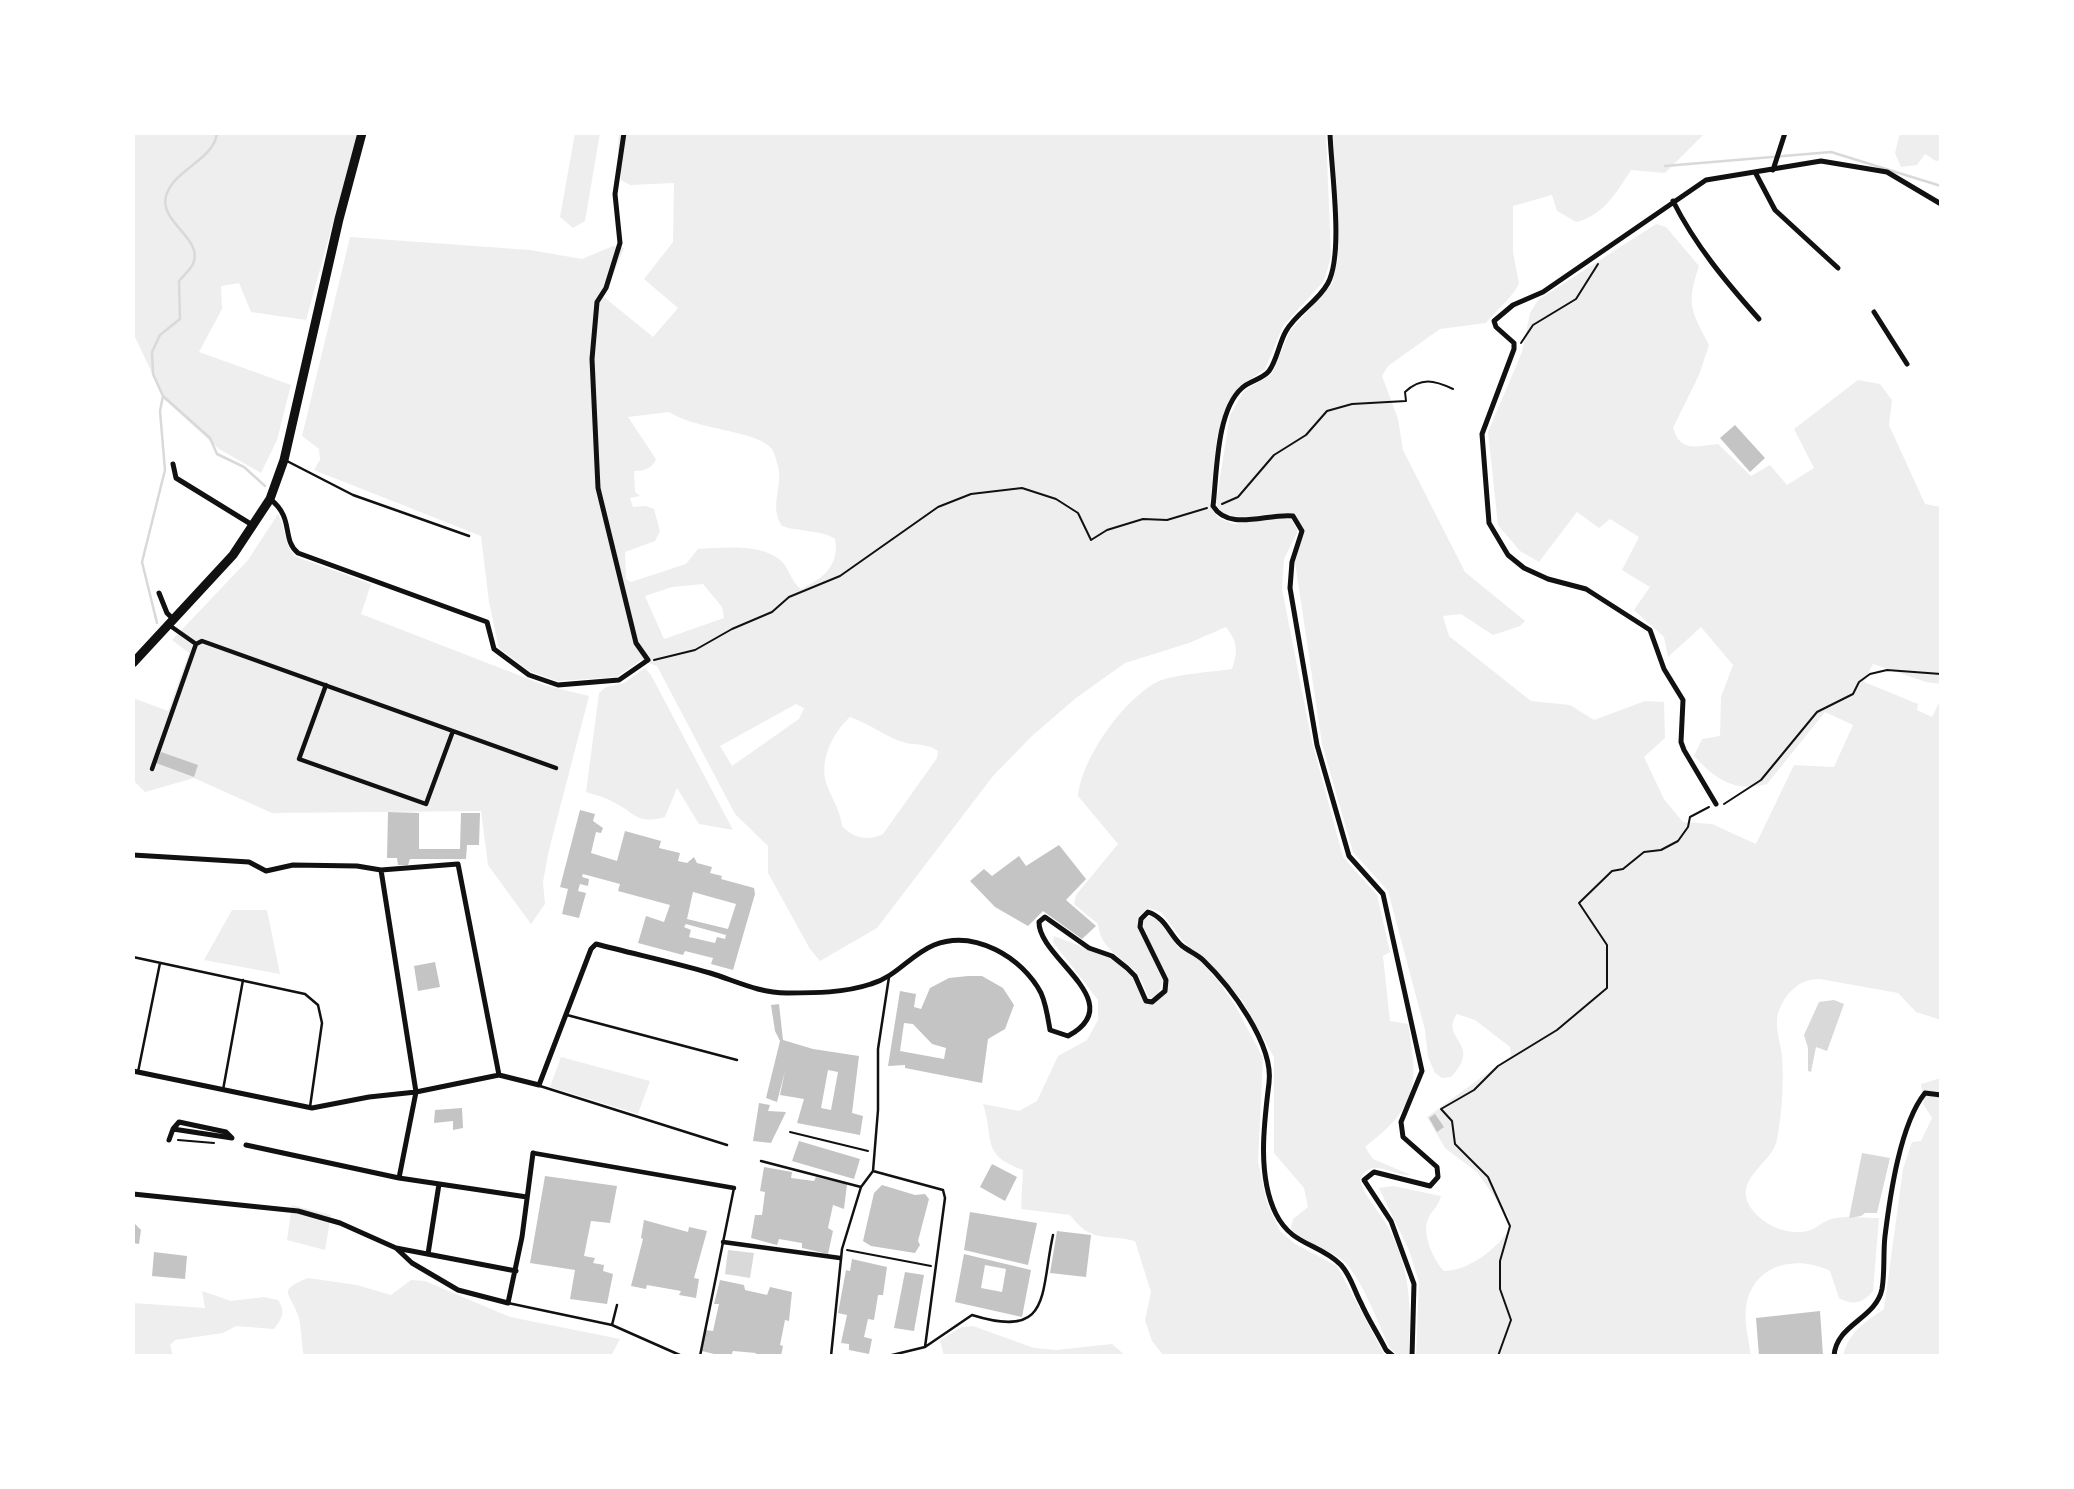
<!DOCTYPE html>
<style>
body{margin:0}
#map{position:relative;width:2074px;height:1489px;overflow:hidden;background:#fff;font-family:"DM Sans",sans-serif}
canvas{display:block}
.frame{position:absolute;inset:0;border:135px solid #fff;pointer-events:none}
</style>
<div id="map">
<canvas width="2074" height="1489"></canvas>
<div class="frame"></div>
</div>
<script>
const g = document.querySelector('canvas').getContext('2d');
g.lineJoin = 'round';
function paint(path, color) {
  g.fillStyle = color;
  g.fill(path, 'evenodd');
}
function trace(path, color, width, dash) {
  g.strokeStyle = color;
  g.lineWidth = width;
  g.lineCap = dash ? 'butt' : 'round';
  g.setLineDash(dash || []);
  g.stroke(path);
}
paint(new Path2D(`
 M133 133H358L306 320 251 312 239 283 221 286 222 309 199 352 291 385 277 440 261 473 219 449 165 400 134 335Z
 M575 133H600L585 221 573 228 560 217Z
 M619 133H1326L1331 257 1324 281 1283 326 1265 369 1240 386 1224 413 1217 437 1210 503 1218 518 1234 524 1276 517 1291 519 1298 531 1284 559 1282 589 1312 742 1343 857 1377 895 1390 952 1383 956 1390 1021 1408 1024C1419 1086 1417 1107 1365 1147L1373 1159 1411 1175C1392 1177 1371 1155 1360 1180 1363 1195 1380 1212 1388 1227 1411 1270 1411 1306 1409 1354L1397 1355 1390 1348C1378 1324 1361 1275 1342 1260 1327 1248 1301 1243 1291 1228L1293 1219 1308 1207 1304 1188 1274 1153V1057L1242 1000 1183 941 1161 912 1149 908 1139 916 1137 927 1163 980 1158 996 1149 998C1145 990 1142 979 1136 972 1120 956 1100 948 1098 924L1074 904 1076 895 1118 844 1078 796C1082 758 1123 700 1157 682 1174 674 1212 672 1232 669 1238 651 1238 643 1226 627L1189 643 1125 663 1076 698 1032 736 993 776 877 928 820 961 810 949 768 873V846L735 814 657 666 641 660 617 677 557 681 529 671 499 648 489 602 481 536 314 470 320 460 319 449 302 436 350 237 530 250 582 259 613 246 624 248 604 297 653 337 678 308 644 279 673 242 674 183 630 185 621 180 618 150ZM669 412C694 429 757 431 771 448 774 451 776 459 777 463 785 485 768 505 782 526 799 532 823 530 835 539 840 566 822 579 801 589 790 581 789 566 779 559 758 543 722 548 698 549L686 564 631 582 626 579 625 552 655 541 660 531 654 509 646 506 633 507 630 498 640 496 635 492 634 471C644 471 652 469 656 459L628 417ZM703 584 722 607 724 618 664 639 645 596 672 587ZM796 704 804 708 799 719 732 766 720 746ZM850 717C869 723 887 738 906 743 917 745 929 744 938 751L937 758 883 834C868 841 854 839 842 826 841 812 832 799 827 785 818 762 833 732 850 717Z
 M1333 133H1705L1665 173 1631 170C1617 192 1603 216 1576 222L1557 211 1552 195 1513 206V252L1519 284C1510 300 1497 309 1486 323L1440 329 1388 366 1382 376 1398 419 1403 450 1465 572 1525 621 1520 626 1493 635 1461 614 1443 616 1449 636 1531 701 1570 705 1594 720 1645 701 1664 702 1665 738 1644 757 1664 799 1683 822 1712 824 1756 844 1794 765 1834 767 1853 725 1825 712 1767 784C1735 793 1715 779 1694 756L1702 739 1720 736 1721 697 1733 665 1701 627 1668 657 1664 637 1634 610 1650 587 1622 570 1639 537 1610 519 1599 528 1577 512 1539 562 1520 551 1498 525 1488 432 1522 352 1530 313 1538 300 1656 224 1666 227 1699 266C1686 305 1691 310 1709 345L1699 375 1673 428C1681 453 1696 446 1718 444L1751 476 1770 465 1787 485 1814 468 1794 429 1858 380 1880 384 1892 400 1889 425 1925 504 1941 507V684L1926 682 1873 664 1864 682 1918 704 1917 710 1932 717 1941 699V1020L1916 1012 1898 993 1820 979C1802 978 1787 991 1780 1008 1773 1023 1780 1040 1782 1055 1784 1082 1782 1113 1777 1140 1772 1165 1727 1181 1755 1213 1767 1227 1794 1238 1813 1229 1819 1226 1824 1221 1831 1219 1845 1215 1864 1218 1879 1218L1873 1291C1863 1303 1853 1306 1839 1298L1830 1271C1795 1254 1752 1265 1746 1307 1744 1322 1749 1341 1751 1356H1416L1419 1282 1409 1250 1379 1188 1393 1186 1441 1196C1439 1207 1429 1212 1427 1222 1423 1237 1434 1261 1444 1271 1469 1271 1500 1247 1511 1226L1509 1218 1477 1172 1445 1148 1427 1117 1511 1056 1510 1047 1475 1020 1457 1014C1439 1040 1484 1043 1451 1077L1442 1078 1435 1073 1428 1057 1425 1030 1388 891 1353 852 1322 744 1295 562 1304 530 1295 514C1270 510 1244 523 1221 513L1216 503 1230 415 1244 391 1272 374 1290 331 1332 284 1338 258Z
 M1900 133H1941V160L1936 161 1925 154 1917 165 1901 167 1895 153Z
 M278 514C286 529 284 543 294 556L371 584 361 614 544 685 589 696 549 850 543 882 545 904 531 924 488 865 481 811 272 813 194 778 145 792 133 780V698L168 711 189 653 172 640 248 560Z
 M645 668 651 675 733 830 699 824 677 788 665 817C636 825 636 813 613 802 605 797 595 795 586 792L599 693 606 687 624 683Z
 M232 910H267L280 974 204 960Z
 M1150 916 1157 918 1178 947 1199 960 1218 981 1235 1005 1263 1058 1258 1162 1267 1203 1280 1231 1295 1244 1337 1266 1385 1356H1164L1152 1341 1145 1320 1151 1292 1135 1241C1104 1233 1092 1244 1070 1215L1021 1209 1023 1170C980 1154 995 1141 983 1104L1019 1111 1037 1101 1058 1056 1087 1040 1098 1020V1000L1053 942 1054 936 1112 958 1133 978 1144 1001 1153 1004 1167 992 1168 979 1143 927 1144 920Z
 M561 1057 650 1081 638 1114 550 1087Z
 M1941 1078V1356H1843C1848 1333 1865 1322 1884 1309L1903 1169 1912 1142 1921 1141 1932 1118 1924 1105 1921 1084Z
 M292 1205 331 1215 325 1250 287 1240Z
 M308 1278 357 1285 391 1295 411 1280 425 1281 510 1317 620 1339 611 1356H304C301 1344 302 1327 298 1315 290 1292 276 1291 308 1278Z
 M202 1291 231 1301 264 1297 278 1300C286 1311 282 1319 274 1329L236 1326 223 1333 175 1340 170 1345 173 1356H133V1303L205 1308Z
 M973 1326 1034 1348 1056 1350 1112 1344 1126 1356H944L940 1340 962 1327Z`), '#eee');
paint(new Path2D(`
 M1834 1000 1844 1004 1827 1051 1816 1047 1811 1072 1808 1071V1048L1804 1035 1819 1002Z
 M1862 1153 1890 1158 1877 1213H1865L1861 1216 1849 1218Z
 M728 1250 754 1253 750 1278 725 1274Z`), '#d9d9d9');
trace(new Path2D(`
 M1665 166 1831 152 1941 186
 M163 396 210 438 217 454 244 467 265 486
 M157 623 142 562 165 470 160 411 163 396 153 374 152 352 160 335 180 319 179 281C183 276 190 270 193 264 204 238 159 223 166 196 174 169 214 160 217 133`), '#d9d9d9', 2.5);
paint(new Path2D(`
 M1735 425 1765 458 1750 472 1720 438Z
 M161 752 198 765 194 777 156 763Z
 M580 810 595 814 593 821 603 828 601 833 596 832 591 853 617 861 625 831 661 841 659 848 680 853 678 861 687 863 694 857 697 863 712 867 710 873 722 876 721 879 754 888 755 894 733 970 711 964 713 958 685 951 683 955 638 943 646 916 664 922 670 905 618 891 620 884 583 874 582 877 589 879 588 886 580 884 578 891 586 893 579 918 562 914 568 889 560 887ZM693 892 736 904 728 929 687 919ZM686 924 726 935 725 939 717 937 715 943 689 937 691 930 684 927Z
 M388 812 419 813V849H460L461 813H480L479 845H467L466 859H410L408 865H398L397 858H387Z
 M1059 845 1086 879 1066 900 1096 926 1082 939 1043 911 1028 926 995 907 970 881 984 869 992 876 1019 856 1026 866Z
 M435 962 440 987 418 991 414 966Z
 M968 976H982L1003 988 1014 1005 1005 1029 988 1039 982 1083 905 1068V1065L888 1066 900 991 916 994 914 1007 921 1009 930 988 949 978ZM904 1023 913 1024 932 1044 946 1048 944 1059 900 1051Z
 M779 1004 783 1040 813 1049 859 1056 852 1113 863 1116 860 1135 797 1123 804 1099 780 1095 785 1071 777 1102 766 1098 780 1041 775 1031 771 1005ZM828 1070 838 1072 831 1110 821 1108Z
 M759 1103 770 1105 768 1111 786 1112 771 1143 753 1141Z
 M462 1108 463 1128 453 1130V1121L434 1123 435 1110Z
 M1435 1114 1444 1127 1437 1132 1429 1118Z
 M799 1141 860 1159 854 1179 792 1161Z
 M992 1164 1017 1177 1005 1201 980 1187Z
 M764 1167 792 1172 791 1178 814 1181 816 1177 847 1184 844 1209 833 1205 828 1228 833 1231 828 1254 802 1248V1243L779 1239 777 1245 751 1238 755 1215H762L765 1192 760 1191Z
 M545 1176 617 1186 610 1223 591 1221 584 1256 595 1258 593 1263 604 1265 603 1271 613 1274 607 1304 570 1299 575 1270 530 1263Z
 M882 1185 915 1195 925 1194 929 1199 918 1241 920 1245 915 1253 871 1246 863 1241 874 1193Z
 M970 1212 1037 1223 1028 1265 964 1250Z
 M644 1220 688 1232 689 1227 707 1231 694 1278 699 1279 696 1298 679 1295 681 1291 647 1285 646 1289 631 1286 643 1239 641 1238Z
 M133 1222 141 1230 139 1244 133 1243Z
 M1057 1231 1091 1235 1086 1277 1050 1273Z
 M154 1252 187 1256 185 1279 152 1276Z
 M964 1254 1031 1270 1022 1317 955 1302ZM985 1265 1006 1269 1002 1292 981 1288Z
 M852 1259 887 1267 883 1295H878L874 1320 868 1319 864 1337 872 1339 869 1354 849 1350V1344L841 1343 847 1315 838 1313 846 1270 850 1271Z
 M905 1272 924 1275 914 1331 894 1328Z
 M720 1280 744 1285 745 1290 767 1295 770 1287 792 1292 789 1321 785 1320 780 1345 783 1346 781 1356H755L756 1353 733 1351 731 1356H722L702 1351 705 1330 713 1331 719 1304H714Z
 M1820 1311 1823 1356H1759L1756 1318Z`), '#c4c4c4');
trace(new Path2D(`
 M1521 343 1533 325 1576 299 1598 264
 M1222 504 1238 497 1274 455 1306 435 1327 411 1352 404 1406 401 1405 392C1421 377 1434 380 1453 389
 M654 660 695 650 732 629 772 612 789 597 840 576 938 507 971 494 1022 488 1056 499 1078 513 1091 540 1107 530 1143 519 1167 520 1207 508
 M1724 804 1761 780 1817 712 1853 694 1859 682 1870 674 1887 670 1941 674
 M790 1132 868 1151
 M178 1140 214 1143
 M847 1250 931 1266
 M1498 1356 1511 1320 1500 1289V1261L1510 1226 1488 1177 1455 1144 1452 1121 1441 1109 1474 1090 1498 1066 1557 1030 1607 988V945L1579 903 1612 871 1623 869 1644 852 1661 850 1678 841 1688 827 1690 817 1709 807`), '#111', 2);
trace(new Path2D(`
 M285 460 353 495 469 536
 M133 957 305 994 318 1005 322 1023 310 1107
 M567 1015 737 1060
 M138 1072 160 963
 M540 1086 727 1145
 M223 1090 243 980
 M761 1161 861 1187
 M873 1171 943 1190 945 1198 925 1347
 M508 1303 612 1325 682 1356
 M612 1325 617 1305
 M700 1356 734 1188
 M831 1356 842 1249 861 1187 873 1171 878 1110V1049L889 977
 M888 1356 925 1347 972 1315C1052 1340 1040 1294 1053 1235`), '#111', 2.5);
trace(new Path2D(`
 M169 625 196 644 202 641 556 768
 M326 685 299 759 426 804 453 731
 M152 769 196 644
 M533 1153 734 1188
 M723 1242 840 1258`), '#111', 4.5);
trace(new Path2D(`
 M1330 133C1331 169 1344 253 1328 283 1318 302 1296 313 1286 331 1279 343 1277 360 1269 371 1263 379 1249 381 1242 388 1216 411 1217 474 1213 506 1229 532 1267 513 1293 516L1302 531 1292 562 1290 588 1317 745 1349 856 1383 894 1422 1071 1401 1122 1403 1137 1437 1167 1438 1177 1430 1186 1374 1172 1364 1180 1391 1221 1414 1284 1412 1356
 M1773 170 1785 133
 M1755 172 1775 210 1838 268
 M1673 201C1695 245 1726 282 1759 319
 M1874 312 1907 364
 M173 464 176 478 254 526
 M270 499C295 518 281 539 298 553L487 622 494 649 529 675 558 685 619 680 648 660 636 643 598 488 592 359 597 302 606 288 620 243 615 194 624 133
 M159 593 167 613 174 620
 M1716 804 1684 750 1681 742 1683 700 1664 669 1650 630 1586 589 1548 579 1524 568 1508 555 1489 523 1482 434 1514 349V343L1496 327 1494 321 1513 305 1543 292 1706 180 1821 161 1887 172 1941 204
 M133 855 249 862 266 871 293 865 357 866 381 870 458 864 499 1075
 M381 870 416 1092 399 1178
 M133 1071 312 1108 369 1097 416 1092 499 1075 539 1085 591 949 596 944C634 954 672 962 710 973 736 981 759 993 787 993 815 993 844 993 871 984 896 977 910 955 934 945 974 929 1022 957 1041 993 1046 1004 1048 1018 1050 1030L1068 1036C1131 1002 1038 958 1039 922L1045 917 1089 948 1112 956 1127 968 1135 976 1146 1001 1152 1002 1165 991 1166 980 1140 927 1141 919 1148 912C1166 918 1169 934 1181 945 1188 951 1197 954 1203 960 1230 986 1274 1044 1269 1083 1264 1123 1257 1176 1276 1214 1292 1246 1319 1243 1341 1265 1351 1276 1354 1290 1361 1303 1368 1319 1378 1334 1386 1350L1393 1356
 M169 1140 173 1129 232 1138 226 1132 179 1122 173 1129
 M246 1145 399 1178 527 1197
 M133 1194 298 1211 340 1223 396 1248 412 1263 458 1290 508 1303 522 1237 533 1153
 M396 1248 516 1271
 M428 1254 439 1184
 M1834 1356C1836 1324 1876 1319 1882 1289 1885 1272 1883 1253 1885 1236 1890 1196 1900 1124 1925 1093L1941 1095`), '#111', 5);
trace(new Path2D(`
 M133 663 233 555 270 499 284 460 339 219 362 133`), '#111', 9);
</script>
